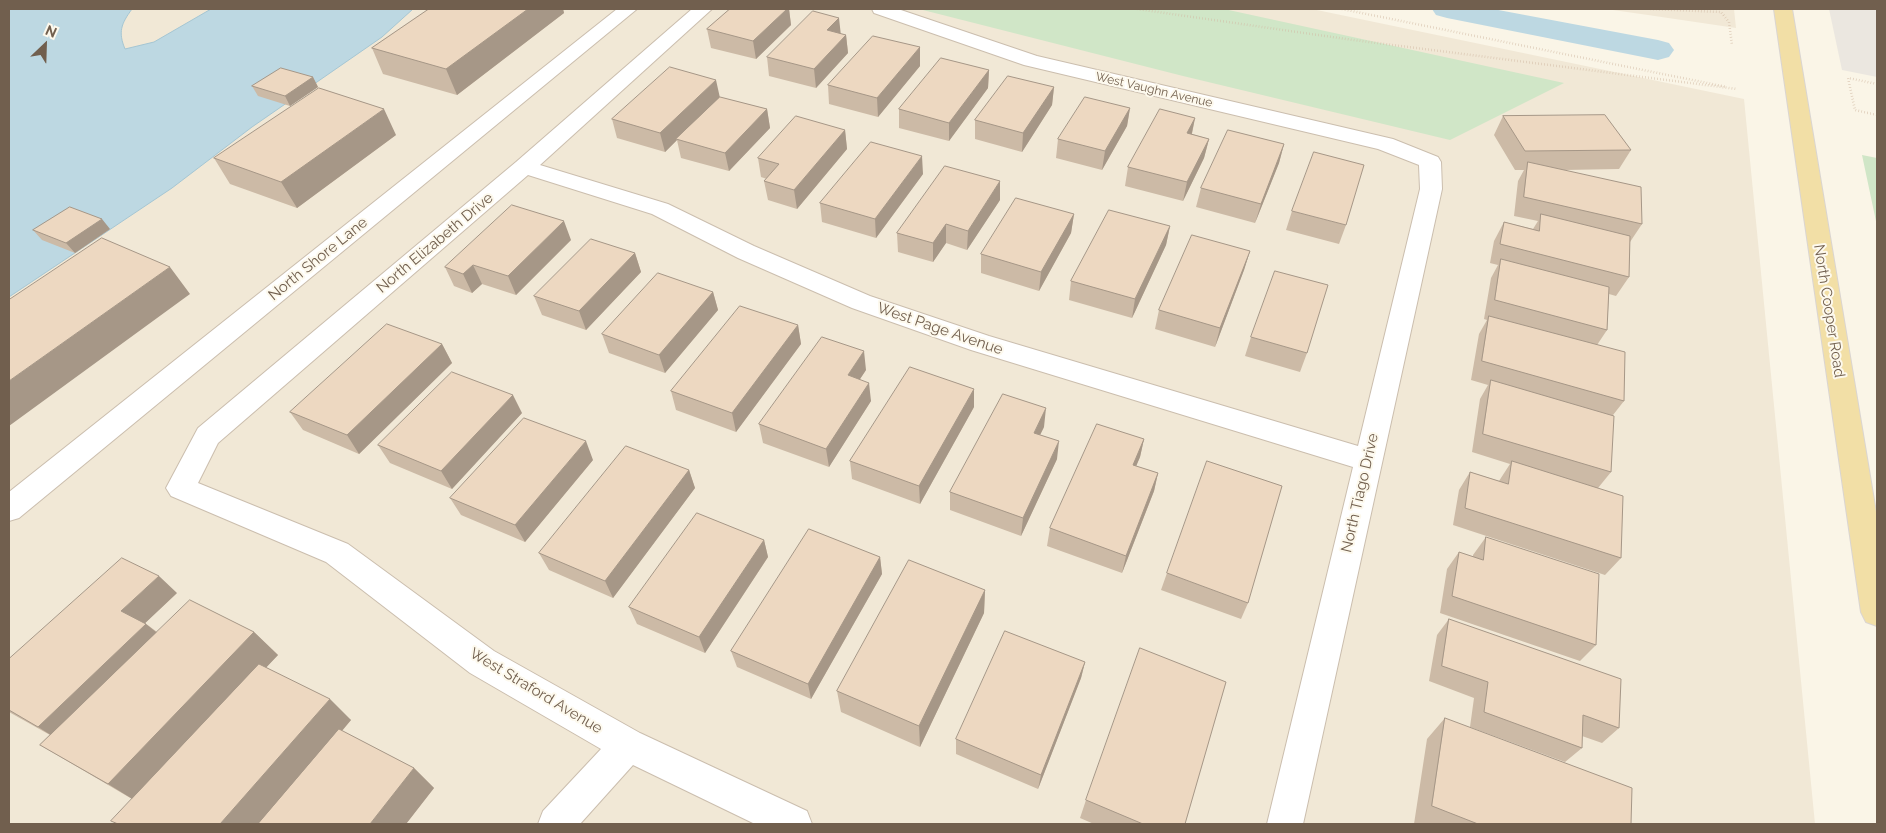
<!DOCTYPE html>
<style>
body{margin:0}
#map{position:relative;width:1886px;height:833px;overflow:hidden;background:#faf5e7;font-family:Raleway,sans-serif}
canvas{display:block}
.frame{position:absolute;inset:0;border:10px solid #715f4e;pointer-events:none}
.north{position:absolute;left:20px;top:20px;width:50px;height:50px;-webkit-text-stroke:4px #fdf9ed;paint-order:stroke;rotate:24deg;font-size:14px;font-weight:700;line-height:20px;text-align:center;color:#715f4e}
.north::after{content:'';display:block;margin:auto;width:18px;height:22px;background:#715f4e;clip-path:polygon(50% 0,100% 100%,50% 72%,0 100%)}
</style>
<div id="map">
<canvas width="1886" height="833"></canvas>
<div class="frame"></div>
<div class="north">N</div>
</div>
<script>
const g = document.querySelector('canvas').getContext('2d');
g.lineJoin = 'round';
function paint(path, color) {
  g.fillStyle = color;
  g.fill(path, 'evenodd');
}
function trace(path, color, width, dash) {
  g.strokeStyle = color;
  g.lineWidth = width;
  g.lineCap = dash ? 'butt' : 'round';
  g.setLineDash(dash || []);
  g.stroke(path);
}
function drawText(font, color, halo, rows, align = 'center') {
  g.font = font + ' Raleway,sans-serif';
  g.lineWidth = 4;
  g.setLineDash([]);
  g.textBaseline = 'middle';
  g.strokeStyle = halo;
  g.fillStyle = color;
  for (const [text, x, y, turn = 0] of rows) {
    g.save();
    g.translate(x, y);
    g.rotate((+turn || 0) * Math.PI / 180);
    g.textAlign = isNaN(turn) ? turn : align;
    if (halo) g.strokeText(text, 0, 0);
    g.fillText(text, 0, 0);
    g.restore();
  }
}
paint(new Path2D(`
 M9 9H1312L1744 99 1815 824H9Z
 M1606 9H1734L1736 28 1648 15Z`), '#f1e8d6');
paint(new Path2D(`
 M1829 9H1877V77L1842 70Z`), '#ebe7e0');
paint(new Path2D(`
 M919 9H1224L1564 83 1450 140 1183 76Z
 M1862 155 1877 158V226Z`), '#d0e6c7');
const water = new Path2D(`
 M11 9H132C121 24 118 32 125 49L154 42 211 9H413L382 37 252 127 172 188 9 297V11Z`);
paint(water, '#bdd8e2');
trace(water, '#a5c6d3', 1);
paint(new Path2D(`
 M1432 9H1493L1658 40 1669 43 1674 50 1669 57 1658 60 1447 18 1436 15Z`), '#bdd8e2');
const minor = new Path2D(`
 M617 9H637L19 518 9 521V492Z
 M692 9H712L540 165 668 204 754 246 870 296 989 336 1358 446 1420 189 1419 165 1378 149 1024 65 874 13 872 9H898L1037 56 1393 139 1438 157 1441 162 1442 189 1303 824H1267L1353 467 971 350 852 308 738 258 652 214 528 175 218 443 198 483 348 544 494 651 640 733 807 811 812 824H755L633 765 580 824H538L543 811 601 749 470 673 326 562 171 496 166 488 198 428 516 162Z`);
const major = new Path2D(`
 M1774 9H1792L1877 518V626L1866 622 1861 612Z`);
trace(minor, '#cbbeae', 2);
trace(major, '#dad5d1', 2);
trace(new Path2D(`
 M1137 9 1346 39 1737 89
 M1342 9 1727 87
 M1650 9 1721 12 1729 22 1732 45
 M1877 84 1848 78 1855 110 1877 115`), '#d2bba5', 2.5, [0.5, 2.5]);
paint(minor, '#fff');
paint(major, '#f2dfa6');
paint(new Path2D(`
 M429 9H563L564 13 457 95 383 74 372 48Z
 M730 9H789L791 25 756 59 711 48 707 29Z
 M840 34 846 35 848 53 816 88 769 76 767 57Z
 M920 47V66L878 117 829 104 828 85Z
 M989 70 988 88 949 141 899 128V109Z
 M313 77 318 87 290 106 258 96 252 86Z
 M1054 87 1052 105 1022 152 975 139V120Z
 M719 97 767 109 770 128 729 171 681 158 677 140 665 152 617 138 612 119Z
 M1130 108 1127 126 1102 170 1056 158 1058 139Z
 M1503 116 1631 150 1619 169 1564 170 1642 224 1630 242 1629 277 1616 296 1609 294 1607 330 1597 345 1624 401 1613 415 1611 472 1598 488 1621 558 1605 575 1453 525 1459 490 1470 472 1499 481 1510 464 1472 452 1480 399 1488 385 1471 380 1479 334 1487 320 1484 319 1491 278 1498 265 1490 263 1494 241 1504 222 1533 229 1538 221 1514 216 1518 181 1524 170H1515L1494 135Z
 M1195 118 1192 134 1209 139 1204 158 1183 201 1125 186 1128 167Z
 M845 130 847 149 797 209 768 200 764 181 767 179 761 177 758 158Z
 M396 135 297 208 230 184 214 158Z
 M1284 144 1279 163 1255 223 1196 207 1201 188Z
 M923 174 876 238 822 222 820 203Z
 M1000 200 967 250 946 243 933 262 898 252 897 233Z
 M1292 211 1346 225 1339 244 1286 230Z
 M1074 214 1071 233 1039 291 981 273V254Z
 M1170 226 1166 245 1132 318 1069 300 1071 281Z
 M110 229 75 253 42 240 33 230Z
 M571 240 516 295 482 284 472 293 454 286 445 267Z
 M1250 251 1244 270 1215 347 1155 329 1159 310Z
 M635 253 641 272 586 330 542 315 534 296Z
 M713 292 718 310 665 373 609 353 602 334Z
 M798 325 801 344 736 432 676 410 671 391Z
 M1251 337 1307 353 1300 372 1245 356Z
 M442 344 452 363 359 454 303 430 290 412Z
 M866 370 860 379 871 401 829 467 763 443 759 424Z
 M974 407 920 504 852 479 850 461Z
 M522 413 452 489 390 463 378 445Z
 M1044 427 1040 435 1057 459 1021 536 950 510V492Z
 M1144 439 1140 457 1136 466 1158 473 1154 491 1122 573 1047 546 1050 528Z
 M593 460 525 542 461 515 450 498Z
 M689 470 695 488 613 598 549 570 539 553Z
 M1486 537 1596 645 1580 661 1440 613 1447 569 1459 552 1473 557V555Z
 M764 540 768 557 705 653 637 624 629 607Z
 M880 557 882 574 811 699 737 667 731 651Z
 M1167 573 1248 603 1241 619 1161 590Z
 M985 590 984 613 920 747 841 712 837 691Z
 M177 593 145 623 157 632H254L278 655 266 667 351 720 342 731 414 768 434 788 406 824H118L132 799 40 745 50 735 9 712V659Z
 M1449 619 1619 728 1602 743 1582 736V748L1565 762 1470 727 1474 698 1429 681 1437 635Z
 M1085 662 1081 678 1038 789 956 754V739Z
 M1445 718 1631 824H1414L1427 739Z
 M1086 800 1185 824H1094L1080 818Z`), '#ccbaa6');
paint(new Path2D(`
 M528 9H563L564 13 457 95 446 69Z
 M787 9H789L791 25 756 59 753 41Z
 M839 18 841 36 827 30Z
 M846 35 848 53 816 88 814 69Z
 M920 47V66L878 117 877 98Z
 M989 70 988 88 949 141V123Z
 M313 77 318 87 290 106 285 96Z
 M716 80 720 98 676 139 677 140 665 152 660 133Z
 M1054 87 1052 105 1022 152 1023 133Z
 M1130 108 1127 126 1102 170 1105 151Z
 M384 109 396 135 297 208 281 182Z
 M767 109 770 128 729 171 725 153Z
 M1195 118 1191 137 1187 133Z
 M845 130 847 149 797 209 794 190Z
 M1209 139 1204 158 1183 201 1187 182Z
 M1284 144 1279 163 1255 223 1261 204Z
 M922 156 923 174 876 238 875 219Z
 M1000 181V200L967 250 968 231Z
 M1074 214 1071 233 1039 291 1041 272Z
 M102 219 110 229 75 253 66 243Z
 M564 221 571 240 516 295 508 276Z
 M946 224V243L933 262V243Z
 M1170 226 1166 245 1132 318 1135 299Z
 M1250 251 1244 270 1215 347 1220 328Z
 M635 253 641 272 586 330 579 311Z
 M473 265 482 284 472 293 463 274Z
 M170 267 190 294 9 426V381Z
 M713 292 718 310 665 373 659 355Z
 M798 325 801 344 736 432 732 413Z
 M442 344 452 363 359 454 347 435Z
 M864 351 866 370 850 394 848 375Z
 M869 383 871 401 829 467 826 449Z
 M974 389V407L920 504 919 486Z
 M513 395 522 413 452 489 441 471Z
 M1046 408 1044 427 1032 451 1034 433Z
 M1144 439 1140 457 1129 483 1133 465Z
 M586 441 593 460 525 542 515 525Z
 M1059 441 1057 459 1021 536 1023 518Z
 M689 470 695 488 613 598 605 581Z
 M1158 473 1154 491 1122 573 1126 556Z
 M764 540 768 557 705 653 699 637Z
 M880 557 882 574 811 699 808 684Z
 M159 576 177 593 141 627 121 611Z
 M985 590 984 613 920 747 919 726Z
 M146 624 166 640 62 742 38 727Z
 M254 632 278 655 139 803 108 784Z
 M1085 662 1081 678 1038 789 1041 775Z
 M330 699 351 720 263 824H220Z
 M414 768 434 788 406 824H370Z`), '#a69787');
const building = new Path2D(`
 M429 9H528L446 69 372 48Z
 M730 9H787L753 41 707 29Z
 M813 11 839 18 827 30 846 35 814 69 767 57Z
 M873 36 920 47 877 98 828 85Z
 M941 58 989 70 949 123 899 109Z
 M670 67 716 80 660 133 612 119Z
 M281 68 313 77 285 96 252 86Z
 M1008 76 1054 87 1023 133 975 120Z
 M319 88 384 109 281 182 214 158Z
 M720 97 767 109 725 153 676 139Z
 M1085 97 1130 108 1105 151 1058 139Z
 M1160 109 1195 118 1187 133 1209 139 1187 182 1128 167Z
 M1605 115 1631 150 1525 151 1503 116Z
 M796 116 845 130 794 190 764 181 779 164 758 158Z
 M1228 130 1284 144 1261 204 1201 188Z
 M871 142 922 156 875 219 820 203Z
 M1314 152 1364 165 1346 225 1292 211Z
 M1528 162 1641 187 1642 224 1524 197Z
 M945 166 1000 181 968 231 946 224 933 243 897 233Z
 M1016 198 1074 214 1041 272 981 254Z
 M512 205 564 221 508 276 473 265 463 274 445 267Z
 M70 207 102 219 66 243 33 230Z
 M1109 210 1170 226 1135 299 1071 281Z
 M1541 214 1630 236 1629 277 1500 244 1504 222 1539 231Z
 M1192 235 1250 251 1220 328 1159 310Z
 M102 238 170 267 9 381V300Z
 M591 239 635 253 579 311 534 296Z
 M1501 259 1609 287 1607 330 1495 300Z
 M1275 271 1328 285 1307 353 1251 337Z
 M658 273 713 292 659 355 602 334Z
 M740 306 798 325 732 413 671 391Z
 M1489 316 1625 352 1624 401 1482 361Z
 M387 324 442 344 347 435 290 412Z
 M822 337 864 351 848 375 869 383 826 449 759 424Z
 M910 367 974 389 919 486 850 461Z
 M452 372 513 395 441 471 378 445Z
 M1491 380 1614 416 1611 472 1483 434Z
 M1003 394 1046 408 1034 433 1059 441 1023 518 950 492Z
 M524 418 586 441 515 525 450 498Z
 M1097 424 1144 439 1133 465 1158 473 1126 556 1050 528Z
 M626 446 689 470 605 581 539 553Z
 M1207 461 1282 486 1248 603 1167 573Z
 M1512 461 1623 496 1621 558 1465 508 1470 472 1508 484Z
 M697 513 764 540 699 637 629 607Z
 M809 529 880 557 808 684 731 651Z
 M1486 537 1599 574 1596 645 1452 596 1459 552 1483 560Z
 M122 558 159 576 121 611 146 624 38 727 9 710V659Z
 M909 560 985 590 919 726 837 691Z
 M190 600 254 632 108 784 40 745Z
 M1449 619 1621 679 1619 728 1583 715 1582 748 1484 712 1488 682 1442 666Z
 M1005 631 1085 662 1041 775 956 739Z
 M1140 648 1226 682 1185 824H1143L1086 800Z
 M259 664 330 699 220 824H118L111 821Z
 M1445 718 1632 788 1631 824H1478L1432 806Z
 M339 729 414 768 370 824H258Z`);
paint(building, '#edd8c1');
trace(building, '#a69787', 1);
drawText('12px', '#715f4e', '#fdf9ed', [
 ["West Vaughn Avenue",1154,90,13]
]);
drawText('15px', '#715f4e', '#fdf9ed', [
 ["North Elizabeth Drive",435,243,-40],
 ["North Shore Lane",318,259,-39],
 ["North Cooper Road",1829,311,81],
 ["West Page Avenue",940,329,19],
 ["North Tiago Drive",1360,493,-77],
 ["West Straford Avenue",536,691,31]
]);
</script>
